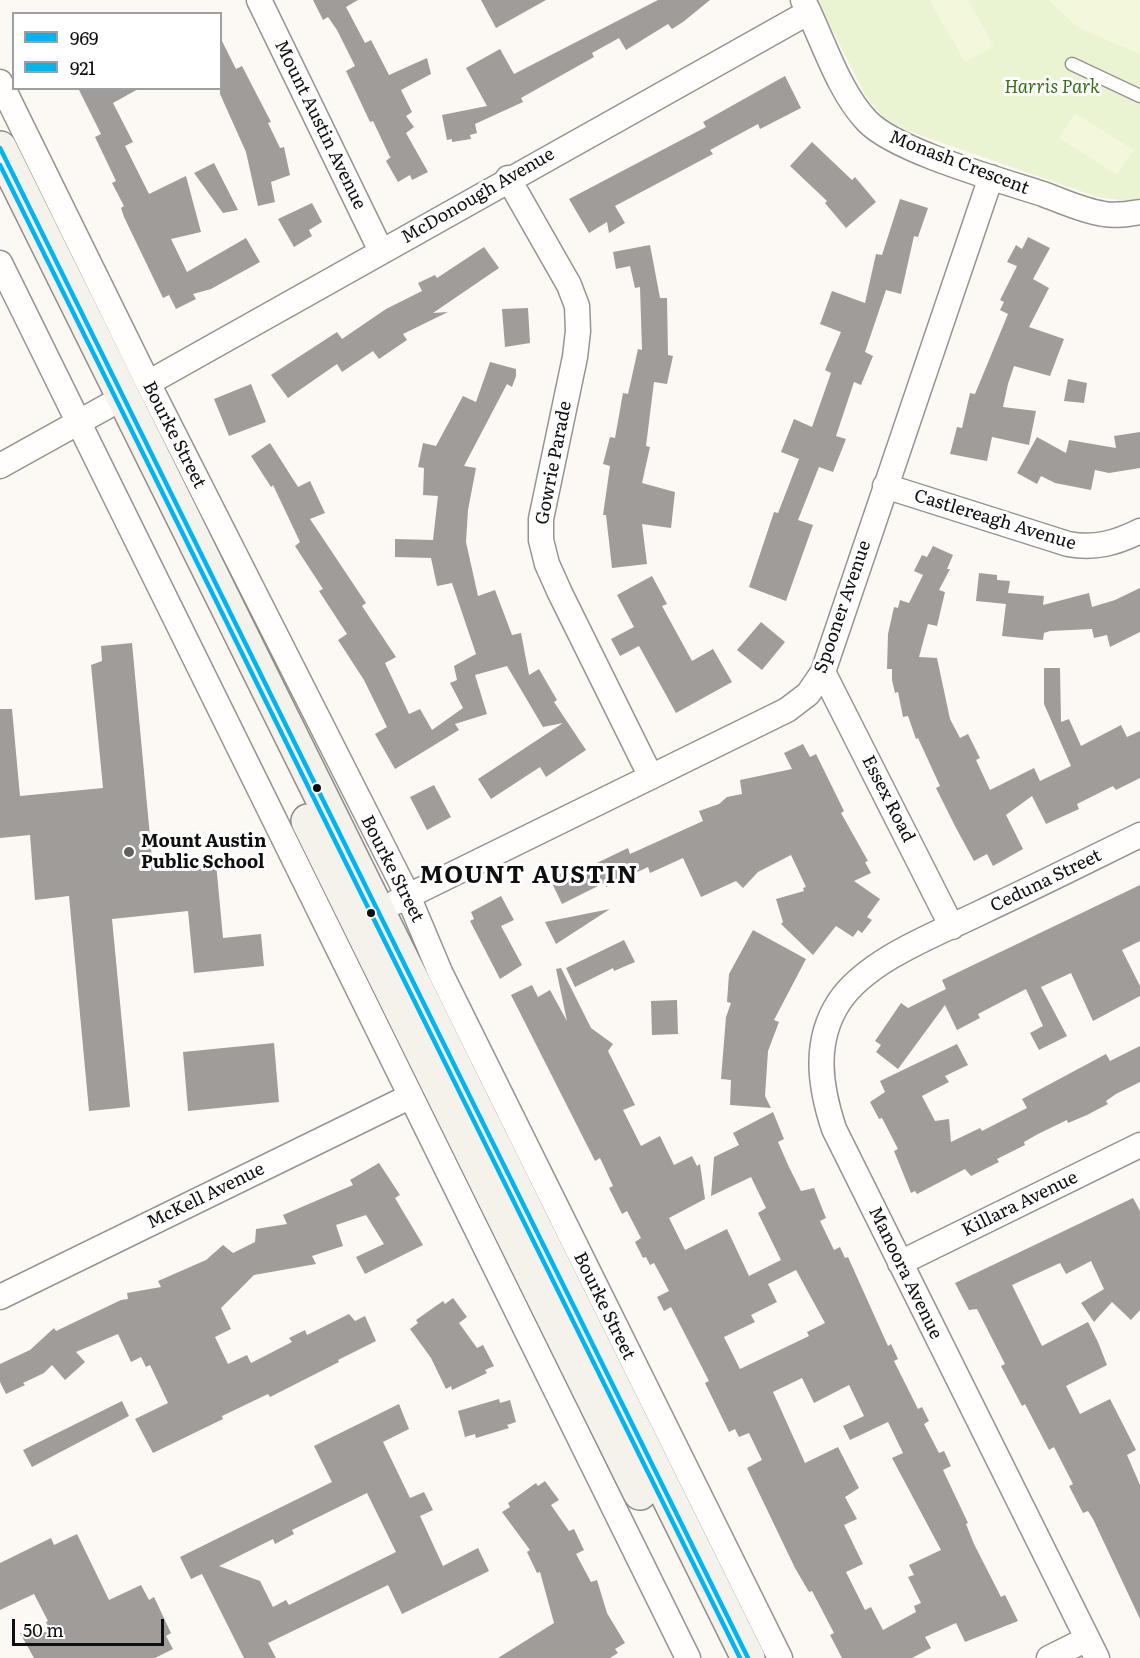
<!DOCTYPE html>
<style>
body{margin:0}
#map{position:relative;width:1140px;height:1658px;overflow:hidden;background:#fcf9f4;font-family:Literata,serif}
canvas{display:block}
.legend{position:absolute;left:12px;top:12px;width:210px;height:78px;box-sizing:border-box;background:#fff;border:2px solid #9f9f9f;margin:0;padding:8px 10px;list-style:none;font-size:18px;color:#0f0f0f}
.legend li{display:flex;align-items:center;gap:12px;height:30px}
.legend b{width:30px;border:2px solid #9f9f9f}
.scale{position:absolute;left:12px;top:1619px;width:152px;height:27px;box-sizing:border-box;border:3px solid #0f0f0f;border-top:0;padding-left:8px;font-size:18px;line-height:21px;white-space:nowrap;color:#0f0f0f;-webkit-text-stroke:4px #fff;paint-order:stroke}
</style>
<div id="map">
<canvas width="1140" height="1658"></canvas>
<ul class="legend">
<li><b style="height:8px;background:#00b5ef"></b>969</li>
<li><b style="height:8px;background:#00b5ef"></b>921</li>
</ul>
<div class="scale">50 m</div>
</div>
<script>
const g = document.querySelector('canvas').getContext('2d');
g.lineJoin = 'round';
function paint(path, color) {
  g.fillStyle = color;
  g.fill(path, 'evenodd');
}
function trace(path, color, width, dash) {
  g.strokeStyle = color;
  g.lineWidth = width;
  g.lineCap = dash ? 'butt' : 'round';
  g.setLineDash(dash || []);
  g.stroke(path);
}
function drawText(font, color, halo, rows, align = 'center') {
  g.font = font + ' Literata,serif';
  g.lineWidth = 6;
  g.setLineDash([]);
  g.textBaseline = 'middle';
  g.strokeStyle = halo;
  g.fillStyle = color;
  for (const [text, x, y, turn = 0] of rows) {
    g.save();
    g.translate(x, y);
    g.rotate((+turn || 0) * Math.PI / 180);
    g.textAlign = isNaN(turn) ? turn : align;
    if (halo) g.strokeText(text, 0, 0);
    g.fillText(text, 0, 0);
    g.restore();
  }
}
paint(new Path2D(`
 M817 0H1140V198L1126 201 1097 197 908 131 885 119 866 97Z`), '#eaf4d2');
paint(new Path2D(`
 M929 0H968L994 46 965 62Z
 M1049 0H1140V54L1077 27Z
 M1075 113 1134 150 1117 175 1059 138Z`), '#f3f7dc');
paint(new Path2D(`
 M313 0H358L346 7 365 43 371 40 389 75 427 58 431 74 401 90 412 112 406 116 414 127 406 133 428 172 412 180 410 175 398 182 386 161 392 156 390 157 373 121 370 122 346 71 355 66 337 30 328 17 323 20Z
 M481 0H546L496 28Z
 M658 0H710L683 22 672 29 668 24 626 50 619 38 592 53 594 57 521 98 523 102 475 124 477 133 470 135 471 139 452 142V139L447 140 442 115 487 106 466 68 500 49 514 74Z
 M220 37 236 69 242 66 271 122 268 123 280 148 284 147 290 175 271 182 275 202 258 206 246 152 220 94Z
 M785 76 801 108 760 129 758 124 710 150 713 154 615 206 625 223 609 233 607 222 589 233 569 199 706 127 703 122Z
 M78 88H140L113 103 133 142 125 146 149 194 186 176 201 232 171 239 187 272 246 238 260 262 211 289 193 294 196 299 176 309 169 295 163 298 124 217 121 208 124 206 112 183 116 181 95 137 101 134Z
 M812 142 852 180 855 177 876 202 846 228 825 203 827 201 790 166Z
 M214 163 238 210 223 213 194 173Z
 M900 199 928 208 918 237 914 236 901 294 886 290 865 352 873 356 861 385 854 382 836 436 846 439 833 472 819 467 798 520 813 525 786 601 749 587 774 512 778 513 799 459 781 452 794 419 812 427 831 373 825 370 841 332 820 324 832 291 865 303 876 254 882 255Z
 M312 203 322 222 309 230 312 236 294 247 278 219Z
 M1028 237 1050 248 1033 279 1049 288 1029 327 1064 339 1050 376 1014 366 1008 384 1003 407 1036 411 1029 445 992 437 987 461 950 454 957 427 962 428 970 393 975 394 1008 314 1000 310 1004 302 1000 300 1017 266 1007 262 1016 245 1022 249Z
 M650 245 660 298H667L668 355 673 356 667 384 654 382 646 446 650 447 642 483 675 492 671 528 642 524 647 564 612 568 606 515H603L610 466 603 464 610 437 615 438 623 393 628 394 638 349 642 350 640 287 635 288 630 266 616 269 613 252Z
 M484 247 499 268 433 313 448 312 403 334 407 340 379 359 373 351 342 372 337 364 288 398 271 375 337 332 342 339 386 309 422 291 418 283 435 275 437 278Z
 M528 308 530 343 505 347 502 309Z
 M490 362 516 369V376L512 387 507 384 464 466 476 468 468 510 466 542 478 596 495 590 512 635 521 633 529 675 539 669 557 700 554 702 586 750 546 777 540 767 491 799 478 779 563 723 543 727 507 666 475 675 487 714 455 724 459 730 395 769 375 734 387 727 364 680 338 640 347 634 319 591 323 589 295 546 300 542 273 485 271 487 251 456 270 443 298 487 310 481 325 513 310 519 366 603 362 606 396 657 385 663 409 714 420 709 432 730 463 708 450 683 457 680 454 666 476 654 452 583 437 586 431 558 395 557V539L433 540 438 496 423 495 424 468 418 467 423 443 436 446 463 396 476 402Z
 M1068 379 1087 383 1084 403 1064 401Z
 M251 384 266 422 229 436 214 399Z
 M1140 432V468L1109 473 1095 470 1091 490 1055 483 1041 476 1037 484 1017 473 1037 437 1066 453 1069 440 1116 448 1114 436Z
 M933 546 953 555 947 569H950L939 590 945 592 937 626 928 624 919 657 937 658 950 719 960 738 968 734 980 758 976 760 990 790 1034 768 1040 781 1071 766 1044 704V668H1060L1061 722 1069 719 1081 746 1121 725 1127 737 1140 731V778L1116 790 1113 786 1077 804 1079 809 1046 824 1032 796 1006 815 1023 849 993 866 987 854 974 861 956 828 936 788 940 786 918 738 916 739 908 716 903 717 898 692 895 693 892 680V669H887L888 634 894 607 898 608 900 600 909 603 923 575 914 571 922 555 927 557Z
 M979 573 997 575V580L1010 581 1008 593 1044 596 1043 605 1089 593 1092 607 1115 600 1140 588V632L1110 647 1107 635 1094 638 1092 629 1050 631 1044 633 1043 640 1002 636 1006 604 976 601Z
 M652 576 667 604 662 606 692 661 713 649 732 682 676 713 639 646 620 656 611 639 634 627 617 595Z
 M761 622 785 642 762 670 737 650Z
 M132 643 153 869 216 863 223 938 261 934 264 966 194 973 188 911 112 919 130 1107 89 1111 69 896 35 900 30 835 0 838V709H12L20 796 103 788 91 665 102 661 101 646Z
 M803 744 810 757 816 754 844 811 841 813 868 861 865 862 871 873 854 881 880 899 867 917 872 920 862 933 858 930 853 937 836 926 813 955 781 924 783 922 776 899 804 891 803 888 806 887 791 855 758 872 743 888 736 881 701 897 683 858 650 873 648 867 606 887 604 883 562 904 550 879 569 869 572 875 628 848 630 854 703 821 699 811 719 804 727 797 742 794 740 780 792 769 784 753Z
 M434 785 451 817 427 830 410 797Z
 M1140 885V941L1122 950 1140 986V996L1093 1021 1071 973 1041 987 1067 1036 1039 1050 1030 1033 1043 1026 1026 989 978 1014 980 1018 957 1030 945 1005 898 1069 876 1052 881 1045 875 1041 901 1003 908 1008 946 989 942 980Z
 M501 896 514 920 501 926 522 965 500 979 470 921 474 919 471 912Z
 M610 909 556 944 545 922Z
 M753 930 806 959 774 1020 779 1022 768 1051 765 1096 771 1108 730 1105 731 1080 721 1079 726 1017 731 1003 727 1002 729 974Z
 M624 940 635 962 614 971 613 968 575 987 566 968Z
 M561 968 591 1028 613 1044 608 1051 635 1105 623 1110 641 1146 660 1136 674 1165 692 1156 697 1166 700 1164 705 1199 669 1218 685 1250 727 1229 749 1276 781 1260 758 1213 766 1208 751 1177 711 1196 714 1157 739 1145 733 1133 773 1112 784 1139 778 1142 789 1167 801 1191 814 1188 826 1218 820 1221 834 1250 840 1247 845 1258 848 1257 888 1346 891 1344 898 1359 894 1361 918 1409 922 1407 929 1421 924 1424 939 1453 944 1451 951 1466 943 1470 968 1523 966 1524 974 1544 1001 1597 1005 1595 1018 1621 965 1642 956 1623 925 1637 931 1648 912 1658H842L830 1635 834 1633 812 1591 809 1592 795 1568 747 1468 762 1460 749 1433 739 1437 735 1429 729 1432 705 1383 709 1381 671 1307 664 1311 657 1297 669 1291 654 1263 650 1265 646 1257 643 1258 635 1242 641 1238 627 1211 622 1214 609 1188 613 1186 600 1158 595 1161 511 995 532 985 538 997 550 990 567 1021 556 969ZM796 1270 825 1323 807 1332 809 1336 740 1369 724 1337 755 1322 751 1315 777 1302 768 1284ZM802 1378 814 1403 849 1385 864 1416 843 1426 850 1440 888 1422 903 1453 892 1458 941 1550 909 1565 914 1575 908 1577 921 1603 914 1606 916 1612 883 1630 871 1607 865 1610 846 1572 863 1564 844 1525 857 1519 845 1497 859 1488 838 1447 805 1463 773 1392Z
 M677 1000 678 1034 652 1035 651 1001Z
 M274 1043 279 1102 188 1111 183 1052Z
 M957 1044 968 1065 945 1076 949 1082 922 1096 935 1121 949 1119 951 1142 980 1128 982 1131 1027 1108 1022 1099 1106 1054 1110 1061 1140 1046V1082L1116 1094 1106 1101 1108 1104 1087 1115 1068 1123 1067 1120 1038 1134 1024 1142 1025 1145 997 1159 999 1162 971 1176 965 1169 917 1194 915 1191 911 1193 894 1151 898 1149 882 1118 879 1119 870 1102 885 1092 880 1081Z
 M379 1163 400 1195 395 1198 423 1245 365 1274 356 1257 384 1244 366 1215 336 1225 343 1246 312 1256 316 1264 254 1275 221 1308 231 1329 215 1337 228 1364 247 1355 251 1363 292 1342 289 1338 305 1330 307 1335 349 1314 355 1321 365 1316 376 1341 338 1360 339 1362 270 1397 268 1394 222 1416 223 1419 153 1453 135 1419 168 1403 150 1365 146 1367 141 1357 131 1362 118 1334 76 1352 85 1362 65 1380 52 1365 44 1373 23 1383 25 1385 6 1394 0 1382V1364L30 1350 54 1328 56 1331 121 1300 128 1299 127 1293 161 1287 158 1281 206 1260 223 1245 233 1253 255 1242 256 1229 287 1224 283 1215 353 1185 350 1180Z
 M1133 1198 1140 1211V1310L1131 1320 1112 1302 1094 1322 1081 1303 1104 1289 1091 1261 1066 1274 1060 1263 1012 1285 1042 1346 1088 1322 1098 1342 1107 1365 1066 1386 1080 1414 1110 1399 1136 1450 1127 1455 1140 1485V1619L1093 1519 1088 1511 1083 1513 1069 1486 1073 1484 1054 1447 1049 1450 1025 1404 1022 1406 1001 1366 1005 1364 977 1309 969 1310 955 1283Z
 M453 1298 467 1317 459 1323 477 1348 483 1345 494 1366 485 1370 487 1373 452 1390 451 1386 446 1389 431 1358 410 1329 418 1323 416 1320 443 1301 445 1304Z
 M499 1399 500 1403 510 1400 516 1422 507 1425 509 1428 476 1438 475 1434 465 1437 458 1411Z
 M122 1401 129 1416 32 1467 23 1450Z
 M399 1404 409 1429 383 1442 410 1498 424 1492 433 1510 420 1516 443 1566 478 1548 489 1571 402 1614 388 1585 268 1643 276 1658H244L202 1574 191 1579 180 1557 332 1482 314 1446ZM367 1493 396 1552 289 1605 286 1600 273 1607 260 1581 219 1566 273 1539 275 1544 294 1534 292 1530Z
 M545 1481 559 1500 551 1505 569 1531 574 1529 584 1550 576 1554 591 1582 597 1580 607 1613 625 1643 615 1649 618 1653 610 1658H498L554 1623 540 1572 537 1573 527 1552 530 1550 502 1512 510 1507 508 1503 536 1483 538 1486Z
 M77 1534 109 1600 141 1585 149 1600 154 1597 171 1633 166 1636 173 1649 155 1658H34L20 1633 51 1632 46 1622 48 1621 34 1594 0 1610V1563L51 1538 54 1545Z`), '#a09c99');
const service = new Path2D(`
 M1072 64 1140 96`);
const minor = new Path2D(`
 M259 0 381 251
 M803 0C822 37 838 91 867 121 895 151 1000 180 1043 194 1062 201 1083 211 1104 214 1116 216 1128 214 1140 212
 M0 82 148 383 408 896 440 972 780 1658
 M508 178 569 285 577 306 578 331 575 357 541 519V540L547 564 560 593 651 777
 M0 263 688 1658
 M148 383 809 12
 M0 466 124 397
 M885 486 1068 544C1095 549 1116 543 1140 531
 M823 672 952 927
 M396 902 787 710 808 694 823 672 991 177
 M900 1263 1140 1145
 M0 1297 411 1096
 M1049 1658 1087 1639
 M1097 1658 834 1129C820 1087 813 1042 839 1002 868 958 942 932 988 909 1039 885 1089 860 1140 835`);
const secondary = new Path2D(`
 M0 148 748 1658
 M308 821 640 1493`);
trace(service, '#969492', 15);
trace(minor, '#969492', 27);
trace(secondary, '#8c8b89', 36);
trace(service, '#fffefd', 12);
trace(minor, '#fffefd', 24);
trace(secondary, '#f5f2eb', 33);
trace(new Path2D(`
 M0 148 748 1658`), '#00b5ef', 4.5);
trace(new Path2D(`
 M0 165 740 1658`), '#00b5ef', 4.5);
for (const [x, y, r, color] of [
 [317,788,5,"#0f0f0f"],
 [129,852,6,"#62615f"],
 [371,913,5,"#0f0f0f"]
]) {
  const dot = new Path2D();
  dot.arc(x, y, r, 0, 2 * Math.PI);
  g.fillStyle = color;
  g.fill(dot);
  trace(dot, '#fff', 2);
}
drawText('italic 18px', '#386f17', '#fff', [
 ["Harris Park",1052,88]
]);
drawText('18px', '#0f0f0f', '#fff', [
 ["Mount Austin Avenue",320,125,64],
 ["Monash Crescent",959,163,21],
 ["McDonough Avenue",478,196,-30],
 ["Bourke Street",174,435,63],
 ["Gowrie Parade",554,463,-79],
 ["Castlereagh Avenue",995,520,17],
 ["Spooner Avenue",843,607,-71],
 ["Essex Road",888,799,63],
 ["Bourke Street",392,869,63],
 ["Ceduna Street",1046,881,-26],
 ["McKell Avenue",206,1196,-26],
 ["Killara Avenue",1020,1204,-26],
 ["Manoora Avenue",905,1273,64],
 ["Bourke Street",604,1306,64]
]);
drawText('bold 18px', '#0f0f0f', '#fff', [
 ["Mount Austin",141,842],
 ["Public School",141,863]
], 'left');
g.letterSpacing = '1.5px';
drawText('bold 24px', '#0f0f0f', '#fff', [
 ["MOUNT AUSTIN",529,876]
]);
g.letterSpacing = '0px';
</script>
